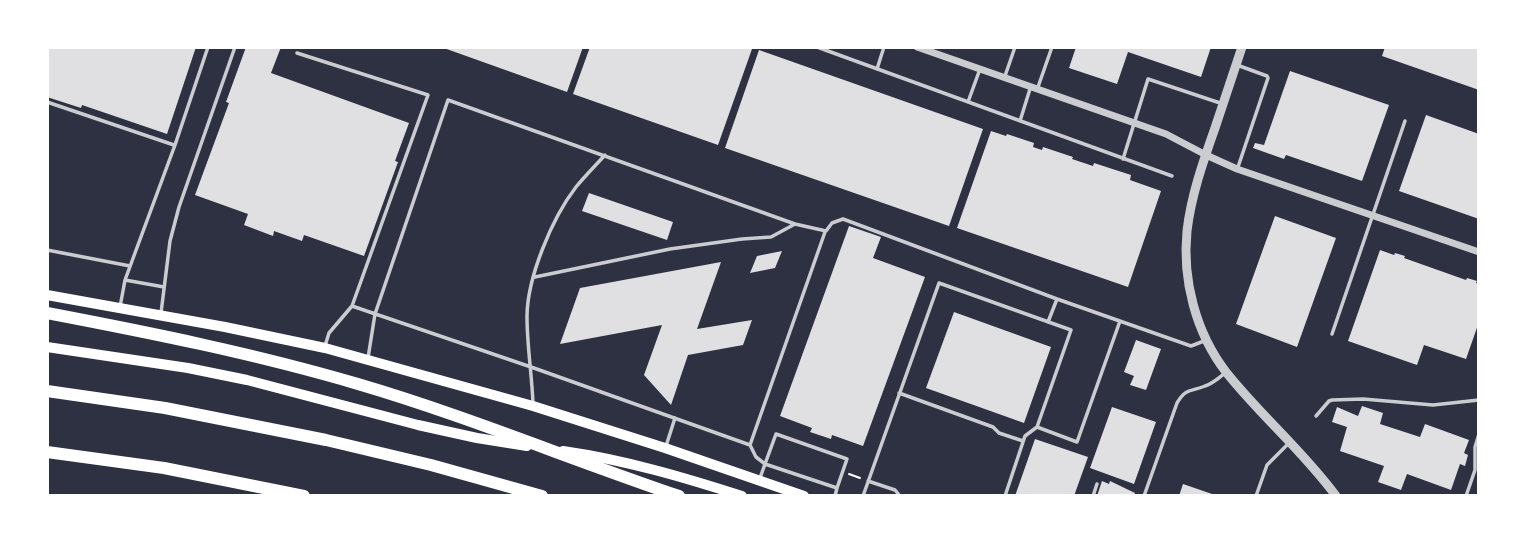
<!DOCTYPE html>
<style>
body{margin:0}
#map{position:relative;width:1526px;height:543px;overflow:hidden;background:#2d3142;font-family:Roboto,sans-serif}
canvas{display:block}
.frame{position:absolute;inset:0;border:49px solid #fff;pointer-events:none}
</style>
<div id="map">
<canvas width="1526" height="543"></canvas>
<div class="frame"></div>
</div>
<script>
const g = document.querySelector('canvas').getContext('2d');
g.lineJoin = 'round';
function paint(path, color) {
  g.fillStyle = color;
  g.fill(path, 'evenodd');
}
function trace(path, color, width, dash) {
  g.strokeStyle = color;
  g.lineWidth = width;
  g.lineCap = dash ? 'butt' : 'round';
  g.setLineDash(dash || []);
  g.stroke(path);
}
paint(new Path2D(`
 M47 47H196L167 134 82 105 81 108 47 97Z
 M246 47H281L271 73 409 123 395 161 398 162 364 256 304 235 302 241 274 231 273 236 244 225 248 214 195 195 229 103 226 102Z
 M441 47H583L567 92Z
 M590 47H749L752 49 718 145 573 94Z
 M1076 47H1211L1201 77 1128 52 1117 84 1069 68Z
 M1385 47H1479V90L1382 56Z
 M759 50 983 129 949 226 725 148Z
 M1290 71 1389 105 1362 181 1286 155 1284 159 1253 148 1255 143 1264 145Z
 M1426 115 1479 134V219L1399 191Z
 M991 131 1006 136 1007 134 1034 143 1033 147 1042 150 1043 147 1073 157 1072 159 1093 166 1094 163 1131 175 1130 180 1161 191 1128 287 957 228Z
 M589 193 673 222 667 240 582 211Z
 M1275 216 1336 238 1297 347 1236 324Z
 M849 226 881 237 873 258 925 277 863 446 832 435 831 439 810 432 812 428 780 416Z
 M1380 250 1394 255 1395 253 1405 256 1404 258 1466 280 1467 278 1477 281 1476 283 1479 284V322L1466 359 1424 345 1417 365 1348 341Z
 M782 251 775 268 750 273 757 256Z
 M721 262 697 329 752 320 743 345 688 355 671 405 644 375 662 325 560 344 580 288Z
 M954 312 1051 347 1024 423 926 388Z
 M1136 340 1161 349 1146 390 1130 385 1134 376 1124 372Z
 M1362 406 1383 413 1380 424 1420 437 1425 424 1469 440 1464 453 1468 455 1465 466 1460 464 1451 490 1407 474 1401 490 1378 482 1384 466 1340 451 1347 427 1332 422 1337 407 1358 416Z
 M1112 407 1156 422 1134 484 1090 468Z
 M1035 439 1088 457 1074 496H1015Z
 M1102 481 1109 484 1110 481 1135 493 1134 496H1097Z
 M1183 484 1215 495V496H1179Z`), '#e0e0e3');
trace(new Path2D(`
 M849 474 860 478`), '#fff', 2);
trace(new Path2D(`
 M817 47 1172 176
 M297 53 428 95 352 306 329 333 325 346
 M1237 65 1267 76 1268 78 1238 167
 M877 69 884 47
 M1005 76 1015 47
 M1038 87 1052 47
 M47 102 174 145
 M968 102 980 69
 M1020 121 1030 89
 M1123 159 1148 79 1223 104
 M47 250 130 266
 M535 277 670 249 742 239 771 237 795 224
 M125 280 164 287
 M352 306 531 367 750 445 756 457 765 464 760 478
 M120 307 125 280 175 145 208 47
 M161 313 170 241 179 207 235 47
 M1048 322 1057 299
 M1332 334 1405 121
 M368 358 375 314 448 100 795 224 826 231 832 223 843 219 1057 299 1191 346 1204 341
 M899 393 993 427 999 433 1023 441
 M533 404C532 375 527 346 527 317 527 278 552 218 576 187 585 176 595 166 605 155
 M1316 416 1329 401 1332 400 1363 399 1433 405 1479 400
 M750 445 825 232
 M666 446 675 418
 M868 481 895 490 900 496
 M835 496 837 488 765 464 776 434 847 459 837 488
 M863 496 939 283 1071 330 1037 427
 M1005 496 1025 436 1037 427 1077 442 1120 321
 M1093 496 1097 484
 M1144 496 1177 403C1186 388 1190 392 1205 386 1212 384 1219 378 1225 373
 M1256 496 1267 465 1288 444
 M1466 496 1475 470V447L1479 434`), '#caccd0', 3.5);
trace(new Path2D(`
 M917 47 1166 134 1206 155 1237 169 1479 252`), '#caccd0', 7);
trace(new Path2D(`
 M1242 47C1233 74 1224 101 1215 128 1203 162 1191 196 1187 231 1182 280 1196 333 1226 372 1260 415 1303 451 1336 496`), '#caccd0', 9);
trace(new Path2D(`
 M47 295 225 327 325 348 533 406 665 448 804 496
 M47 347 188 368 247 380 418 425 477 438 527 446
 M563 451C625 460 683 477 742 496`), '#fff', 10);
trace(new Path2D(`
 M47 313C152 333 256 354 358 384 467 416 572 460 679 496
 M47 391 165 408 326 440 431 465 542 496
 M47 452 164 468 304 496`), '#fff', 12);
</script>
